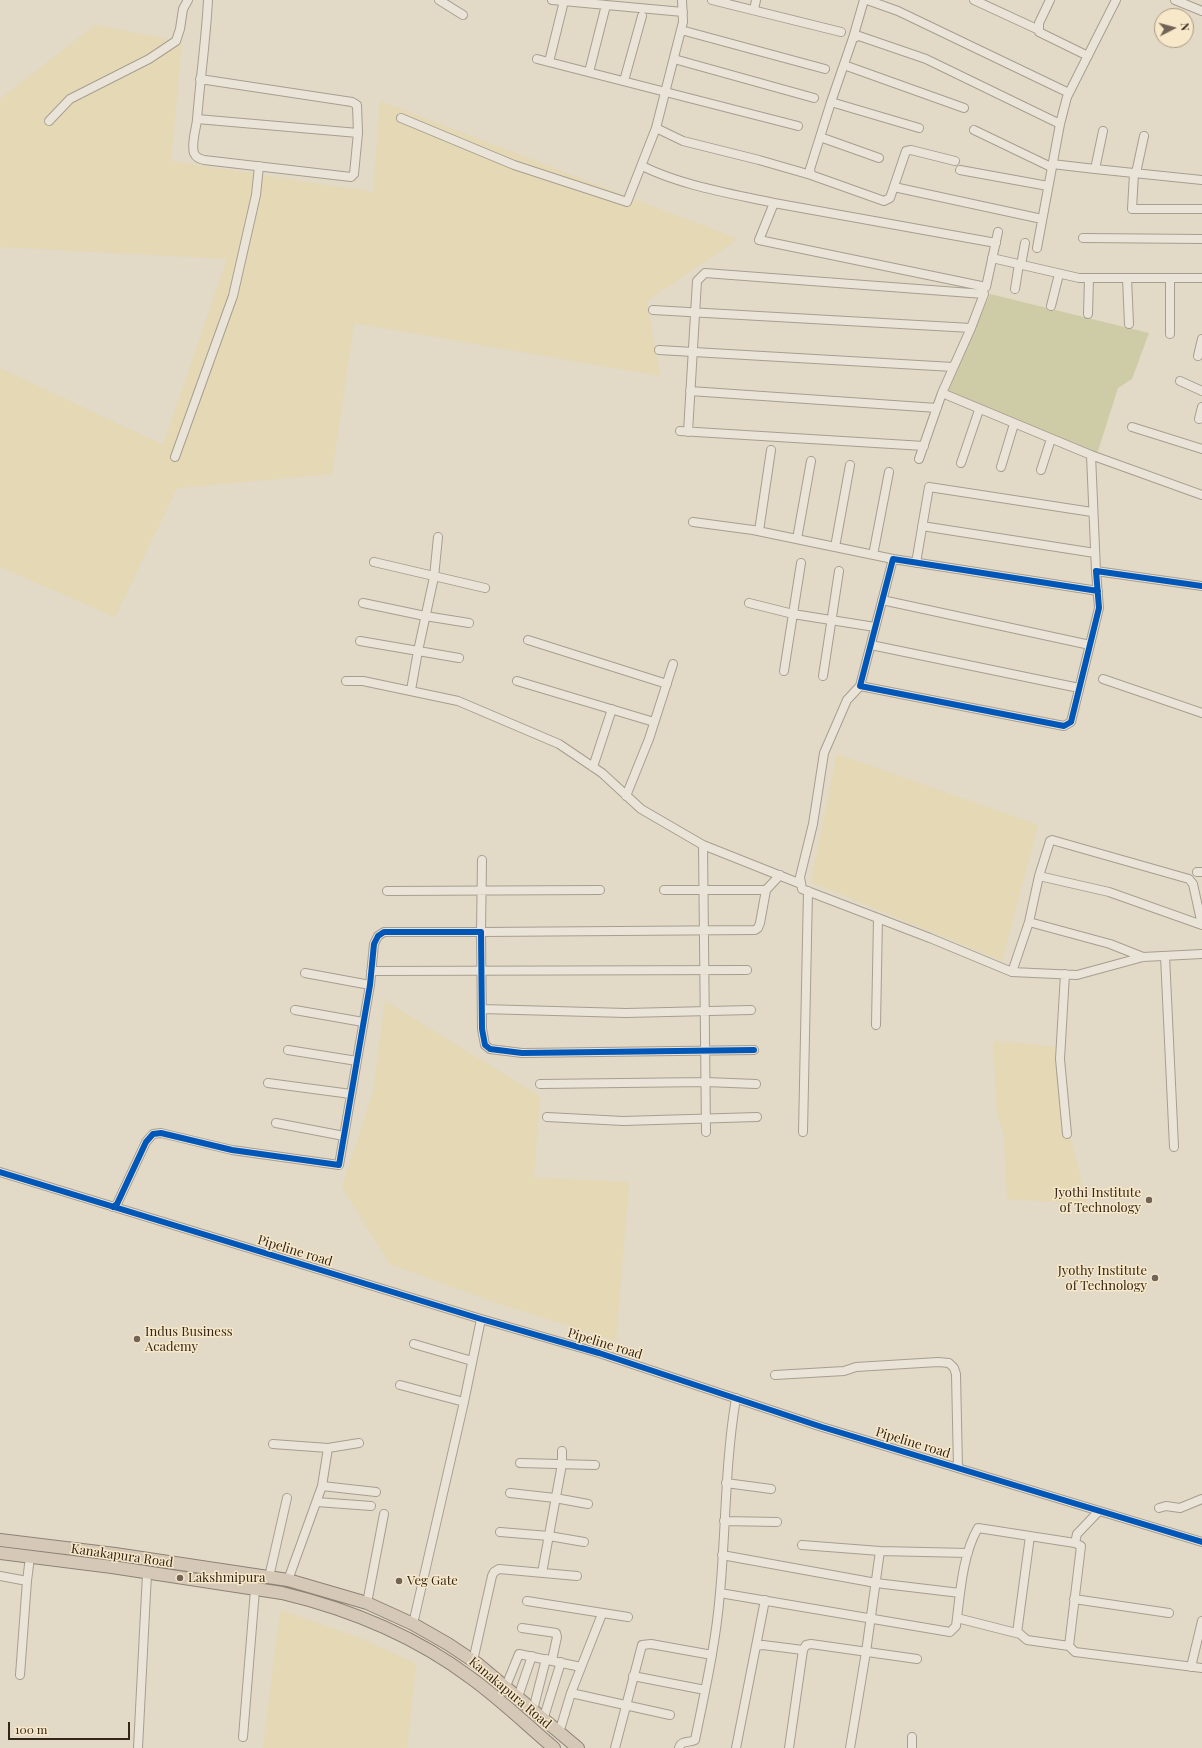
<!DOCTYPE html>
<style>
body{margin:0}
#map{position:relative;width:1202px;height:1748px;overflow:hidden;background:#e2d9c6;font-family:"Playfair Display",serif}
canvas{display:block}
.north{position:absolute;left:1154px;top:8px;width:40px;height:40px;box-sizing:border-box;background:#f7e8c9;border:1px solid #a99a83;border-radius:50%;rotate:84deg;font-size:11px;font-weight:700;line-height:16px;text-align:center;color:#342519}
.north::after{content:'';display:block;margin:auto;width:14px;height:18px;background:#716456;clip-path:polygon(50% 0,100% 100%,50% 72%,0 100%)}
.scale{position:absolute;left:8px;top:1722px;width:122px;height:18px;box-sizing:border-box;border:2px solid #342519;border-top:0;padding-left:5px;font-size:12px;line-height:14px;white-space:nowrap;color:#342519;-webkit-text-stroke:3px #f7e8c9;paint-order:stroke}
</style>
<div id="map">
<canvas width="1202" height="1748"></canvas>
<div class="north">N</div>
<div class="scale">100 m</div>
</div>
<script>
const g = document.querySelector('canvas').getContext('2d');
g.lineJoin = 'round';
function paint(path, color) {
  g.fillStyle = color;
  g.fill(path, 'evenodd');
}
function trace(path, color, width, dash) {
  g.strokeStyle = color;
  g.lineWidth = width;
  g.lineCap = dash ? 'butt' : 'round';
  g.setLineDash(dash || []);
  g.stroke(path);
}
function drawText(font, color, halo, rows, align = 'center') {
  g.font = font + ' "Playfair Display",serif';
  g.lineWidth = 3;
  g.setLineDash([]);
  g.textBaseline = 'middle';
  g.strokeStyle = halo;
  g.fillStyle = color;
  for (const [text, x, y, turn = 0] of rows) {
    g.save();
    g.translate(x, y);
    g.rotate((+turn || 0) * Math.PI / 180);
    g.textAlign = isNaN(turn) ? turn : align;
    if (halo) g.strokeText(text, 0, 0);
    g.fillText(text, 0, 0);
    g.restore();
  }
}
paint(new Path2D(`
 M95 25 182 42 171 161 373 192 380 101 738 239 647 301 660 376 354 323 332 474 177 488 115 617 0 567V368L163 445 227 259 0 247V99Z
 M837 754 1038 825 1002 961 811 882Z
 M385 1001 540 1096 534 1178 629 1182 616 1341 491 1301 390 1264 342 1187 373 1092Z
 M993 1041 1063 1047 1061 1100 1087 1204 1007 1199 1004 1135 997 1114Z
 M280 1610 360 1638 416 1664 407 1748H263Z`), '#e4d8b5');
paint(new Path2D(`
 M990 294 1149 333 1132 379 1118 388 1097 454 948 392Z`), '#cecca7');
const minor = new Path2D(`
 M439 0 463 15
 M552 0 683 12
 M712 0 841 32
 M867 0 898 11 1069 93
 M974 0 1039 30
 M1050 0 1039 23V32L1088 56
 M1175 0 1202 11
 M754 10 756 0
 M681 30 825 69
 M853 38 864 0
 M537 59 798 126
 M674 59 814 98
 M549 62 564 1
 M844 65 964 108
 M589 72 606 5
 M200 79 352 102 357 105 358 133 354 174 351 177 204 160C200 159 196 158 194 153 191 144 196 129 197 120 200 80 206 40 208 0
 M624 81 642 16
 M831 102 919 128
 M401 118 514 165 627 202 656 128 683 22 682 0
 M197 119 358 133
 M49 121 70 99 149 59 176 41 180 29 183 9 188 0
 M656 128 683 141 759 160 811 175
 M974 130 1051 167
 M820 137 879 158
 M955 161 911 150 906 151 890 198 884 201 811 175 810 169 831 102 853 38 859 36 926 59 1060 124
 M1052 164 1095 169 1103 131
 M642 166C683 186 729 193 774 203
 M1095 169 1202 180
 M960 170 1048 186
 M1134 173 1132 209H1202
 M1136 173 1144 136
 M894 187 1042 219
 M1083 238 1202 239
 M996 243 774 203 759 240 986 287 998 232
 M1037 248 1060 124 1067 97 1116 0
 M992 258 1079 278H1202
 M1021 265 1025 243
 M1127 278 1129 324
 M1170 278V334
 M1015 289 1019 264
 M1051 306 1059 274
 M653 310 971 328
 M1088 314 1089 278
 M659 350 953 367
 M1198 356 1202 339
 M1180 381 1202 391
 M690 391 937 408
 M1199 419 1202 407
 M1132 427 1202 449
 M680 431 924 446
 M688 432 697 281 705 273 984 294 971 328 942 393
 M1091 455 1096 571
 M175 457 233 296 256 195 259 166
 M919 459 942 393 1091 455 1202 495
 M961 463 979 410
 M1001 467 1014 424
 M1041 470 1051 439
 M693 522 753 530 893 559
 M922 526 1095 553
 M759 531 771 450
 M797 539 811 461
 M835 547 850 465
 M873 555 889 472
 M374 562 485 588
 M916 563 929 487 1092 512
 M1098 591 893 559 860 686 1064 726 1071 722 1099 608 1096 571 1202 586
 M882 600 1090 645
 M363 603 425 616 469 623
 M749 603 793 614 875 627
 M528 640 667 684
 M360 641 459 658
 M871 645 1079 688
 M784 671 801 563
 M823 676 839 571
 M1103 679 1202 713
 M346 681H363L458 701 559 744 602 773 641 809 703 845 801 884
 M517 681 654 722
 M860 686 847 700 824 753 813 824 800 877 802 889 930 938 1012 972 1077 975 1143 957 1202 954
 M411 690 418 651 434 577 438 537
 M593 767 612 709
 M626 796 649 739 673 664
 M703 845 706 1132
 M482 860 481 932 755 930 758 928 760 923 766 890
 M1197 872H1202
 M1039 876 1109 892 1202 925
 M664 890H766L780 875
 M387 891 600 890
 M1029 922 1110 944 1143 957
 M1165 956 1174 1147
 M371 971 747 970
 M1012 972 1029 922 1039 876 1050 841 1052 840 1189 879 1193 884 1202 925
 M305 973 370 985
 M1065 974 1060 1059 1067 1134
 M482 1009 626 1013 751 1010
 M295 1010 363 1022
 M876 1025 878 918
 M288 1050 357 1061
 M268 1083 351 1094
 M540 1084 706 1082 756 1084
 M547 1117 623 1121 757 1117
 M276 1123 344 1136
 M803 1132 808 891
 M0 1172 481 1319 599 1353 822 1427 1202 1542
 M113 1207 117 1204 146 1142 153 1134 161 1133 232 1150 339 1165 370 985 374 944 378 936 384 932H481L482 1029 485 1045 490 1049 522 1053 754 1050
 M414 1344 472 1361
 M775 1375 844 1371 856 1367 938 1362 949 1363 954 1368 956 1374 958 1468
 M400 1385 464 1402
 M273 1444 328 1448 359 1443
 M520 1463 595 1465
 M726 1483 771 1489
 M322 1486 376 1492
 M510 1493 555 1498 588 1504
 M317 1502 371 1506
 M1159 1508 1166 1506 1180 1508 1202 1499
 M724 1521 777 1522
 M500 1532 549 1536 584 1542
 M1075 1543 1077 1534 1099 1511
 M802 1545 880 1551 968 1553
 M722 1555 876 1583 960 1593
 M542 1573 562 1464V1451
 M0 1576 27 1581 30 1557
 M269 1577 287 1498
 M288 1580 322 1486 328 1448
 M720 1593 950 1632 956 1626C960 1596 962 1555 978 1528L1075 1543 1081 1546 1069 1646 1075 1652 1202 1668
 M1074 1599 1169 1613
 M527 1601 628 1617
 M367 1603 384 1514
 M957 1618 1020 1634 1027 1640 1069 1646
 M413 1624 464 1402 481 1319
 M522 1628 556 1633 557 1637 552 1660
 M1017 1633 1030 1536
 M756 1646 765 1600
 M473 1661 492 1576 494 1572 499 1569 577 1576
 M1191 1667 1202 1621
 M20 1675 27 1581
 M633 1676 705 1690
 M506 1686 519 1654 581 1667
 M571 1693 670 1715
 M518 1697 532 1656
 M533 1710 546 1659
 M543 1720 561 1662
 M559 1733 571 1693 602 1614
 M243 1737 255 1590
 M912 1737V1748
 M138 1748 147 1574
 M615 1748 642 1645 651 1644 712 1655
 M679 1748C681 1740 689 1743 695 1740 705 1691 716 1643 720 1593 726 1528 725 1463 736 1398
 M736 1748 756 1646 763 1645 803 1650
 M789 1748 803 1650 806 1645 811 1644 917 1659
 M850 1748 866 1652 880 1551`);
const highway = new Path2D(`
 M0 1540 115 1554 288 1580 367 1603 413 1624 448 1644 478 1664 578 1748
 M0 1553 112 1567 282 1593C349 1609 415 1636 471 1678 500 1699 527 1725 554 1748`);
trace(minor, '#a79e90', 10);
trace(highway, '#8c8377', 14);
trace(minor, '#eae4d8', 8);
trace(highway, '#d6c8b6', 12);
trace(new Path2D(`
 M1098 591 893 559 860 686 1064 726 1071 722 1099 608 1096 571 1202 586
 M0 1172 481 1319 599 1353 822 1427 1202 1542
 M113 1207 117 1204 146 1142 153 1134 161 1133 232 1150 339 1165 370 985 374 944 378 936 384 932H481L482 1029 485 1045 490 1049 522 1053 754 1050`), '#0057b8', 6);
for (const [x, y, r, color] of [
 [1149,1200,4,"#716456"],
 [1155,1278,4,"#716456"],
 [137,1339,4,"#716456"],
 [180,1578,4,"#716456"],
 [399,1581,4,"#716456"]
]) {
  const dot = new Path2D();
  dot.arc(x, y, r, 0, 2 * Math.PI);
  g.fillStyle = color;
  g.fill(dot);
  trace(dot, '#f7e8c9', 1.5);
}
drawText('13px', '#342519', '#f7e8c9', [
 ["Jyothi Institute",1141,1193,"right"],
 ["of Technology",1141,1208,"right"],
 ["Jyothy Institute",1147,1271,"right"],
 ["of Technology",1147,1286,"right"],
 ["Indus Business",145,1332],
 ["Academy",145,1347],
 ["Lakshmipura",188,1578],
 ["Veg Gate",407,1581]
], 'left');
drawText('13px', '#342519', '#f7e8c9', [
 ["Pipeline road",295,1251,17],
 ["Pipeline road",605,1344,17],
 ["Pipeline road",913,1443,17],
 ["Kanakapura Road",122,1556,8],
 ["Kanakapura Road",510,1693,40]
]);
</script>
